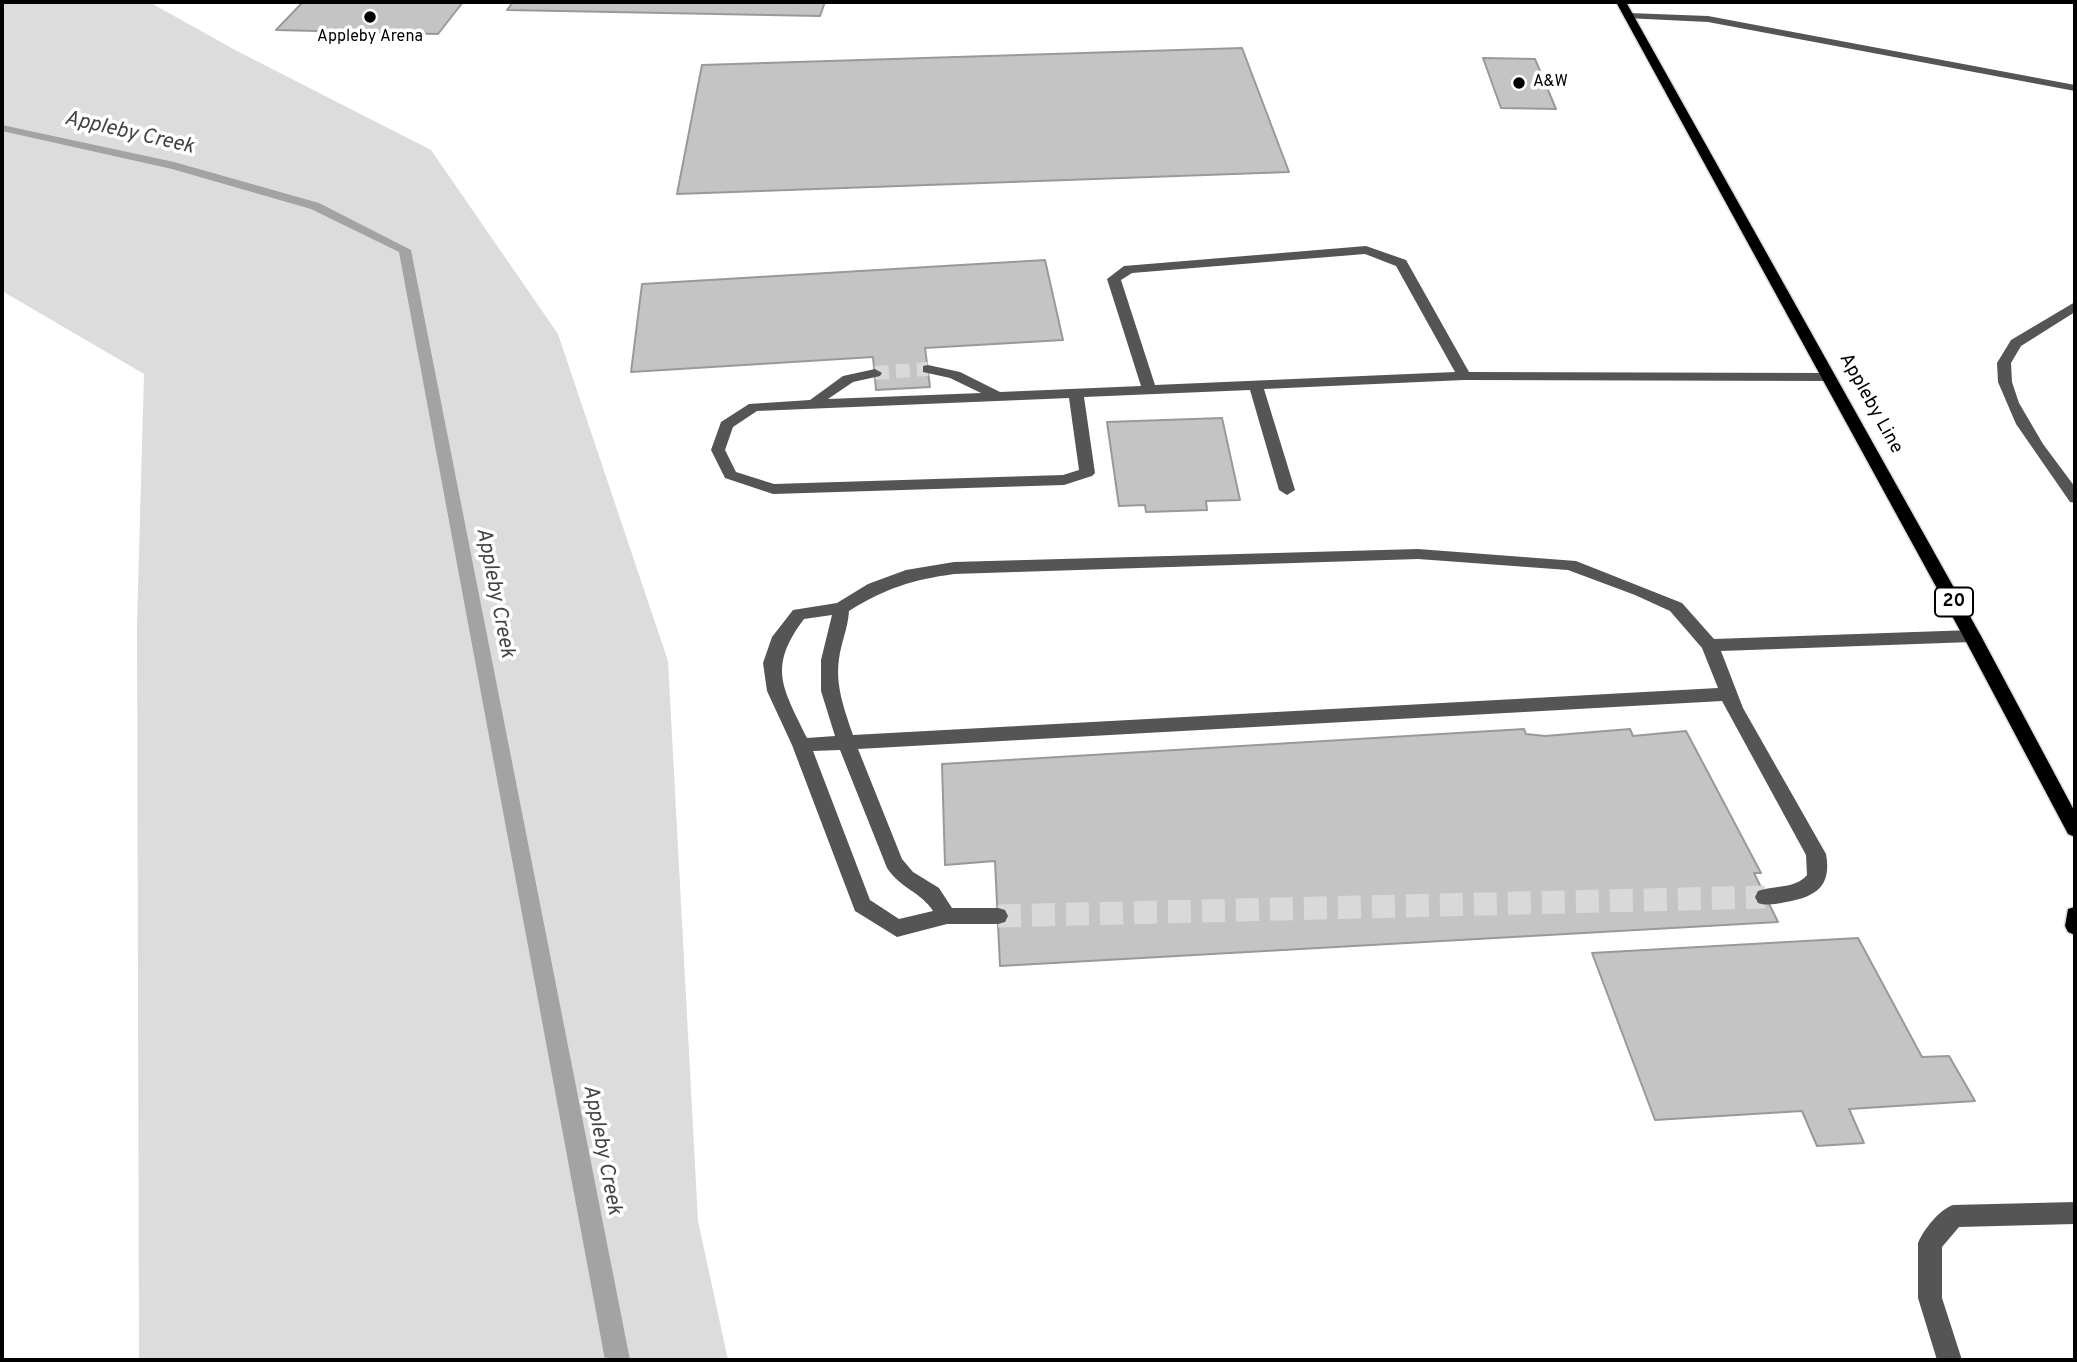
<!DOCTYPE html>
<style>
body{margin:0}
#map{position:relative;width:2077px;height:1362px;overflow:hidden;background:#fff;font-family:Overpass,sans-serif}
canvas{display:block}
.frame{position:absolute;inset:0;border:4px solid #000;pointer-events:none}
</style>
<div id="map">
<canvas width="2077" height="1362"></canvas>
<div class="frame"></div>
</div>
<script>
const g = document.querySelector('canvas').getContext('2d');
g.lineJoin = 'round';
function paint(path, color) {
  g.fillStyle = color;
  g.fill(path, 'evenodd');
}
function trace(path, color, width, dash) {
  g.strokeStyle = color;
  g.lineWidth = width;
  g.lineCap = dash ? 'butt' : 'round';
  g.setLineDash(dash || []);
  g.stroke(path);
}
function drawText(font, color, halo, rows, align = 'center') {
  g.font = font + ' Overpass,sans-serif';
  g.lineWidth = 7;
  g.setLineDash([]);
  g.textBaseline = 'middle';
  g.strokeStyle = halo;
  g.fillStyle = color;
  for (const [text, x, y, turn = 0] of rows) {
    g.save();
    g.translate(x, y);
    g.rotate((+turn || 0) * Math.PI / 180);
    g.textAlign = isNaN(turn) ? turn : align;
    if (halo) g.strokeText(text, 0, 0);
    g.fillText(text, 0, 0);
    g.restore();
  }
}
paint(new Path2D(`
 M2 2H149L237 51 431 150 558 334 668 661 698 1221 728 1360H139L137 625 144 374 2 291Z`), '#dcdcdc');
paint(new Path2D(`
 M2 125 174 162 319 203 411 250 630 1360H605L399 252 311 209 172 169 2 131Z`), '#a3a3a3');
const building = new Path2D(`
 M249 2H463L438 34 276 30 302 3Z
 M513 2H825L820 16 507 10Z
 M1242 48 1289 172 677 194 702 65Z
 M1483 58 1535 59 1556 109 1501 108Z
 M1045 260 1063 340 925 348 930 387 876 390 873 357 631 372 642 284Z
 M1222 418 1240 500 1206 501 1207 510 1146 512 1145 505 1119 506 1107 422Z
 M1524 729 1526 734 1545 736 1630 729 1633 736 1686 731 1761 873H1754L1778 922 1000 966 995 861 945 865 942 764Z
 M1858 938 1922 1057 1949 1056 1975 1101 1849 1109 1864 1143 1817 1146 1802 1111 1655 1120 1592 953Z`);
paint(building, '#c4c4c4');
trace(building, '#999', 2);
trace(new Path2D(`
 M875 373 928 369`), '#d9d9d9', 14, [14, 7]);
trace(new Path2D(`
 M998 916 1765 897`), '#d9d9d9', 23, [23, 11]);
const major = new Path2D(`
 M1616 2H1626L1981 636 2075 812V837L2068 834 1963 636Z
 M2075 907V935L2068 932 2065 926 2068 909Z`);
trace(major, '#dbdbdb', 3);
paint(new Path2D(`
 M1629 13 1708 16 2075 85V91L1708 22 1625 18 1624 16Z
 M1366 246 1406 260 1469 372 1827 373 1834 377 1827 381 1464 380 1264 389 1295 490 1287 495 1279 490 1250 390 1084 397 1095 473 1092 476 1064 485 773 494 725 478 711 450 721 422 749 404 810 400 843 376 875 369 882 373 880 376 853 382 828 399 981 393 950 378 923 372V366L928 365 960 372 1000 392 1141 386 1107 279 1124 266ZM1365 254 1396 266 1455 372 1155 385 1121 280 1132 273ZM1069 398 1079 470 1063 475 774 484 736 472 725 450 733 427 757 411Z
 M2075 302V312L2021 346 2011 363 2012 382 2019 403 2043 444 2075 487V503L2070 502 2016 424 1998 382 1997 363 2011 340Z
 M1418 549 1576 561 1682 603 1714 639 1972 630 1981 636 1972 642 1721 651 1743 708 1826 854C1832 886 1816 897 1786 902 1776 904 1767 906 1758 903L1755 897 1758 891C1775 885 1795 889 1807 875L1806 855 1722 701 858 749 902 859 913 872 939 888 952 908H998L1005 910 1008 916 1005 922 998 924H947L897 937 855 911 792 745 767 691 763 663 772 637 793 610 837 603 868 584 906 570 954 562ZM1418 559 1568 570 1635 595 1670 611 1702 648 1718 688 853 735C845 711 835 686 839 659 841 643 848 628 849 611 886 588 912 580 954 574ZM832 615 821 660V691L835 736 807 738C783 688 767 668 804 619ZM840 750 887 868C900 888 921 892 933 911L899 919 870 900 813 751Z
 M2075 1202V1224L1959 1227 1942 1247V1298L1962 1360H1937L1918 1298V1243C1924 1229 1939 1210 1953 1205Z`), '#555');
paint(major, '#000');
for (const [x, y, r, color] of [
 [370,17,7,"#000"],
 [1519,83,7,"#000"]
]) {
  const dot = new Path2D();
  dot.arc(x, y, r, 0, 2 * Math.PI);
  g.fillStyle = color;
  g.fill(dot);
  trace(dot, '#fff', 2.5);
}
drawText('16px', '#000', '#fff', [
 ["Appleby Arena",370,38],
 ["A&W",1533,83,"left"]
]);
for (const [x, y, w] of [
 [1954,602,38]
]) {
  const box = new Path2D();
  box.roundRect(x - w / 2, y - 14.5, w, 29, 5);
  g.fillStyle = '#fff';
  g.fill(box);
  trace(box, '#000', 2);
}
drawText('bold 18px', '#000', null, [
 ["20",1954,602]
]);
drawText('19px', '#000', '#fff', [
 ["Appleby Line",1870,404,61]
]);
drawText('italic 21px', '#444', '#fff', [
 ["Appleby Creek",129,134,13],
 ["Appleby Creek",494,593,79],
 ["Appleby Creek",601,1150,79]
]);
</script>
